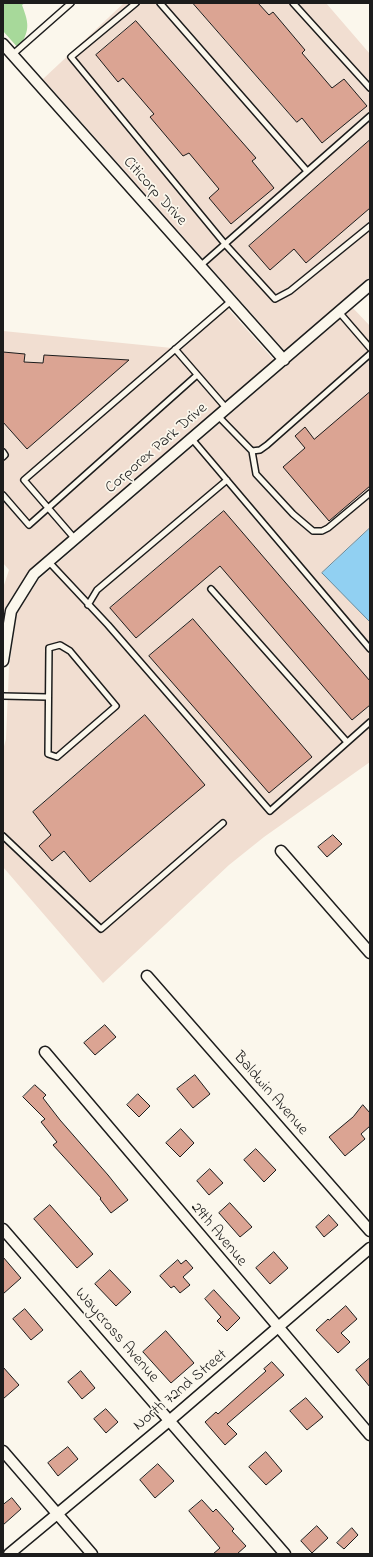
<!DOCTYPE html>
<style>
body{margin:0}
#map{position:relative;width:373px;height:1557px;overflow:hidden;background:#fbf7ec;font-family:"Indie Flower",sans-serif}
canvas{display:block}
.frame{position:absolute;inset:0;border:4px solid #1c1c1c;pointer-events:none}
</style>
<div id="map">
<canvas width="373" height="1557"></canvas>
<div class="frame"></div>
</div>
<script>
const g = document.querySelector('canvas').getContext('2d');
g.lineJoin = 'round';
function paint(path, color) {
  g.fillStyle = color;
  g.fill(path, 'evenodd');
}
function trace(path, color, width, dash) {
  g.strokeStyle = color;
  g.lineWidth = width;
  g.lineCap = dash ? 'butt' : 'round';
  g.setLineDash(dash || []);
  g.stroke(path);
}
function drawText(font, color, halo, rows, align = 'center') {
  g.font = font + ' "Indie Flower",sans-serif';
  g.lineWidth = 3.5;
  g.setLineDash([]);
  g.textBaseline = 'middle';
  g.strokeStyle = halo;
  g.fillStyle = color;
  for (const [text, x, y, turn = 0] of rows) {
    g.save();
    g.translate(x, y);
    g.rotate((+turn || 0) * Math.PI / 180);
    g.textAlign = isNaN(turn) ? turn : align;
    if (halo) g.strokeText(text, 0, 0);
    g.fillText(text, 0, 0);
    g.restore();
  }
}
paint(new Path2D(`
 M124 3H326L370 54V277L285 351 43 79Z
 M223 303 274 360 29 571 5 608 3 618V588L9 570 3 563V331L172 348Z
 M353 308 370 326V528L322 573 370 622V762L264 837 229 865 103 983 3 867V750L6 739 9 667 17 613 39 579Z`), '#f1ded1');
paint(new Path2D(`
 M3 3H25L22 5C30 26 29 30 19 49L3 31Z`), '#a7d99a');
const water = new Path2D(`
 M370 528V622L322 573Z`);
paint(water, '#91d0f2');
trace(water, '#62889c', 1);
const building = new Path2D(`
 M193 3H258L269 15 273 12 305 50 302 53 332 88 344 79 367 106 322 143 302 118 297 122Z
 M136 21 256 158 252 161 274 188 231 224 209 198 219 189 189 153 183 156 150 117 154 114 123 78 118 82 96 55Z
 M370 140V208L306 263 294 249 270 270 249 246Z
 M3 352 25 354 24 362 43 363 44 355 129 360 27 449 3 422Z
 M370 392V486L329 521 283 467 305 448 295 436 305 427 314 439Z
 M224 511 370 681V705L352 720 220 566 136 638 110 608Z
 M193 619 312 757 269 793 149 656Z
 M145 715 205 785 90 882 64 851 52 861 39 846 51 835 33 812Z
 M333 835 342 844 327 857 318 847Z
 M105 1025 116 1037 95 1055 84 1043Z
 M195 1075 210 1094 193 1108 177 1089Z
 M35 1085 46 1095 43 1098 60 1120 108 1175 128 1200 111 1213 100 1199 101 1198 53 1145 57 1142 41 1122 45 1119 23 1097Z
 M138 1094 150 1106 139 1117 127 1105Z
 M363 1105 370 1113V1126L361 1134 365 1139 345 1156 329 1137 353 1117Z
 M181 1129 194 1143 180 1157 166 1143Z
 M256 1149 276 1170 264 1182 244 1160Z
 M210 1169 223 1183 209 1195 197 1181Z
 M230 1203 252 1227 240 1237 219 1213Z
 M50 1205 93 1254 77 1268 34 1219Z
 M329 1215 338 1225 324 1237 316 1227Z
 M274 1252 288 1268 270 1284 256 1268Z
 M3 1257 21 1278 3 1294Z
 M178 1260 181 1264 186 1260 193 1268 183 1277 190 1285 180 1293 174 1286 171 1288 160 1276Z
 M110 1270 131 1292 116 1306 95 1284Z
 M214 1290 240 1318 227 1331 217 1321 221 1317 205 1299Z
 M346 1306 357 1319 341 1333 350 1342 338 1353 316 1330 328 1319 329 1320Z
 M25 1309 43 1330 31 1340 13 1319Z
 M166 1331 194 1363 171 1383 143 1352Z
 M370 1358V1387L356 1370Z
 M272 1362 284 1375 227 1424 237 1434 225 1445 205 1422 216 1412 218 1414 266 1371 264 1369Z
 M3 1367 19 1385 3 1399Z
 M81 1371 95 1388 82 1399 68 1382Z
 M306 1398 323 1417 307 1430 290 1411Z
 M106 1409 118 1422 106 1433 94 1419Z
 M68 1447 78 1459 58 1476 48 1463Z
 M266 1452 282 1471 266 1485 249 1467Z
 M158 1464 174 1481 155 1498 140 1480Z
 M12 1498 21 1509 3 1525V1505Z
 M202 1500 213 1512 216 1509 234 1529 232 1531 246 1546 237 1554H213L220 1548 189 1511Z
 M317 1526 328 1538 312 1553 301 1541Z
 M352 1528 358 1535 344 1549 337 1543Z`);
paint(building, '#dba493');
trace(building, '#1c1c1c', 1);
const service = new Path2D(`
 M136 3 71 57 225 244 275 299 290 291 370 226
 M160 3 307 171
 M293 3 370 88
 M12 55 71 3
 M200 266 370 116
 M339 312 370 348
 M175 349 227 409
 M218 416 252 451 260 450 267 445 370 354
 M192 439 370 649
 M252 451 256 474 293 514 313 531H322L328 528 370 493
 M3 452 5 455 3 457
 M3 495 29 525 197 375
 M75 539 24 480 231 301
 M49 562 108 625 270 811 370 722
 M211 589 347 742
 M88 605 97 590 227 480
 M60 645 70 651 116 706 57 757 48 754 49 648Z
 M3 696 47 697
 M3 836 101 929 223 823`);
const minor = new Path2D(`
 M3 44 284 360
 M3 661 11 611 34 574 370 285
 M281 851 370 953
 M147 976 370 1231
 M45 1052 370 1435
 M3 1229 285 1554
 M3 1451 92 1554
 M9 1554 169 1421 370 1248`);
trace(service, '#1c1c1c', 8);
trace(minor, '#1c1c1c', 13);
trace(service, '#fbf7ec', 5);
trace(minor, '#fbf7ec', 10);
drawText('16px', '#1c1c1c', '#fbf7ec', [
 ["Citicorp Drive",154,192,48],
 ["Corporex Park Drive",157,449,-41],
 ["Baldwin Avenue",270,1094,49],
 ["29th Avenue",218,1235,50],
 ["Waycross Avenue",116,1336,49],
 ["North 72nd Street",181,1391,-40]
]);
</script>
